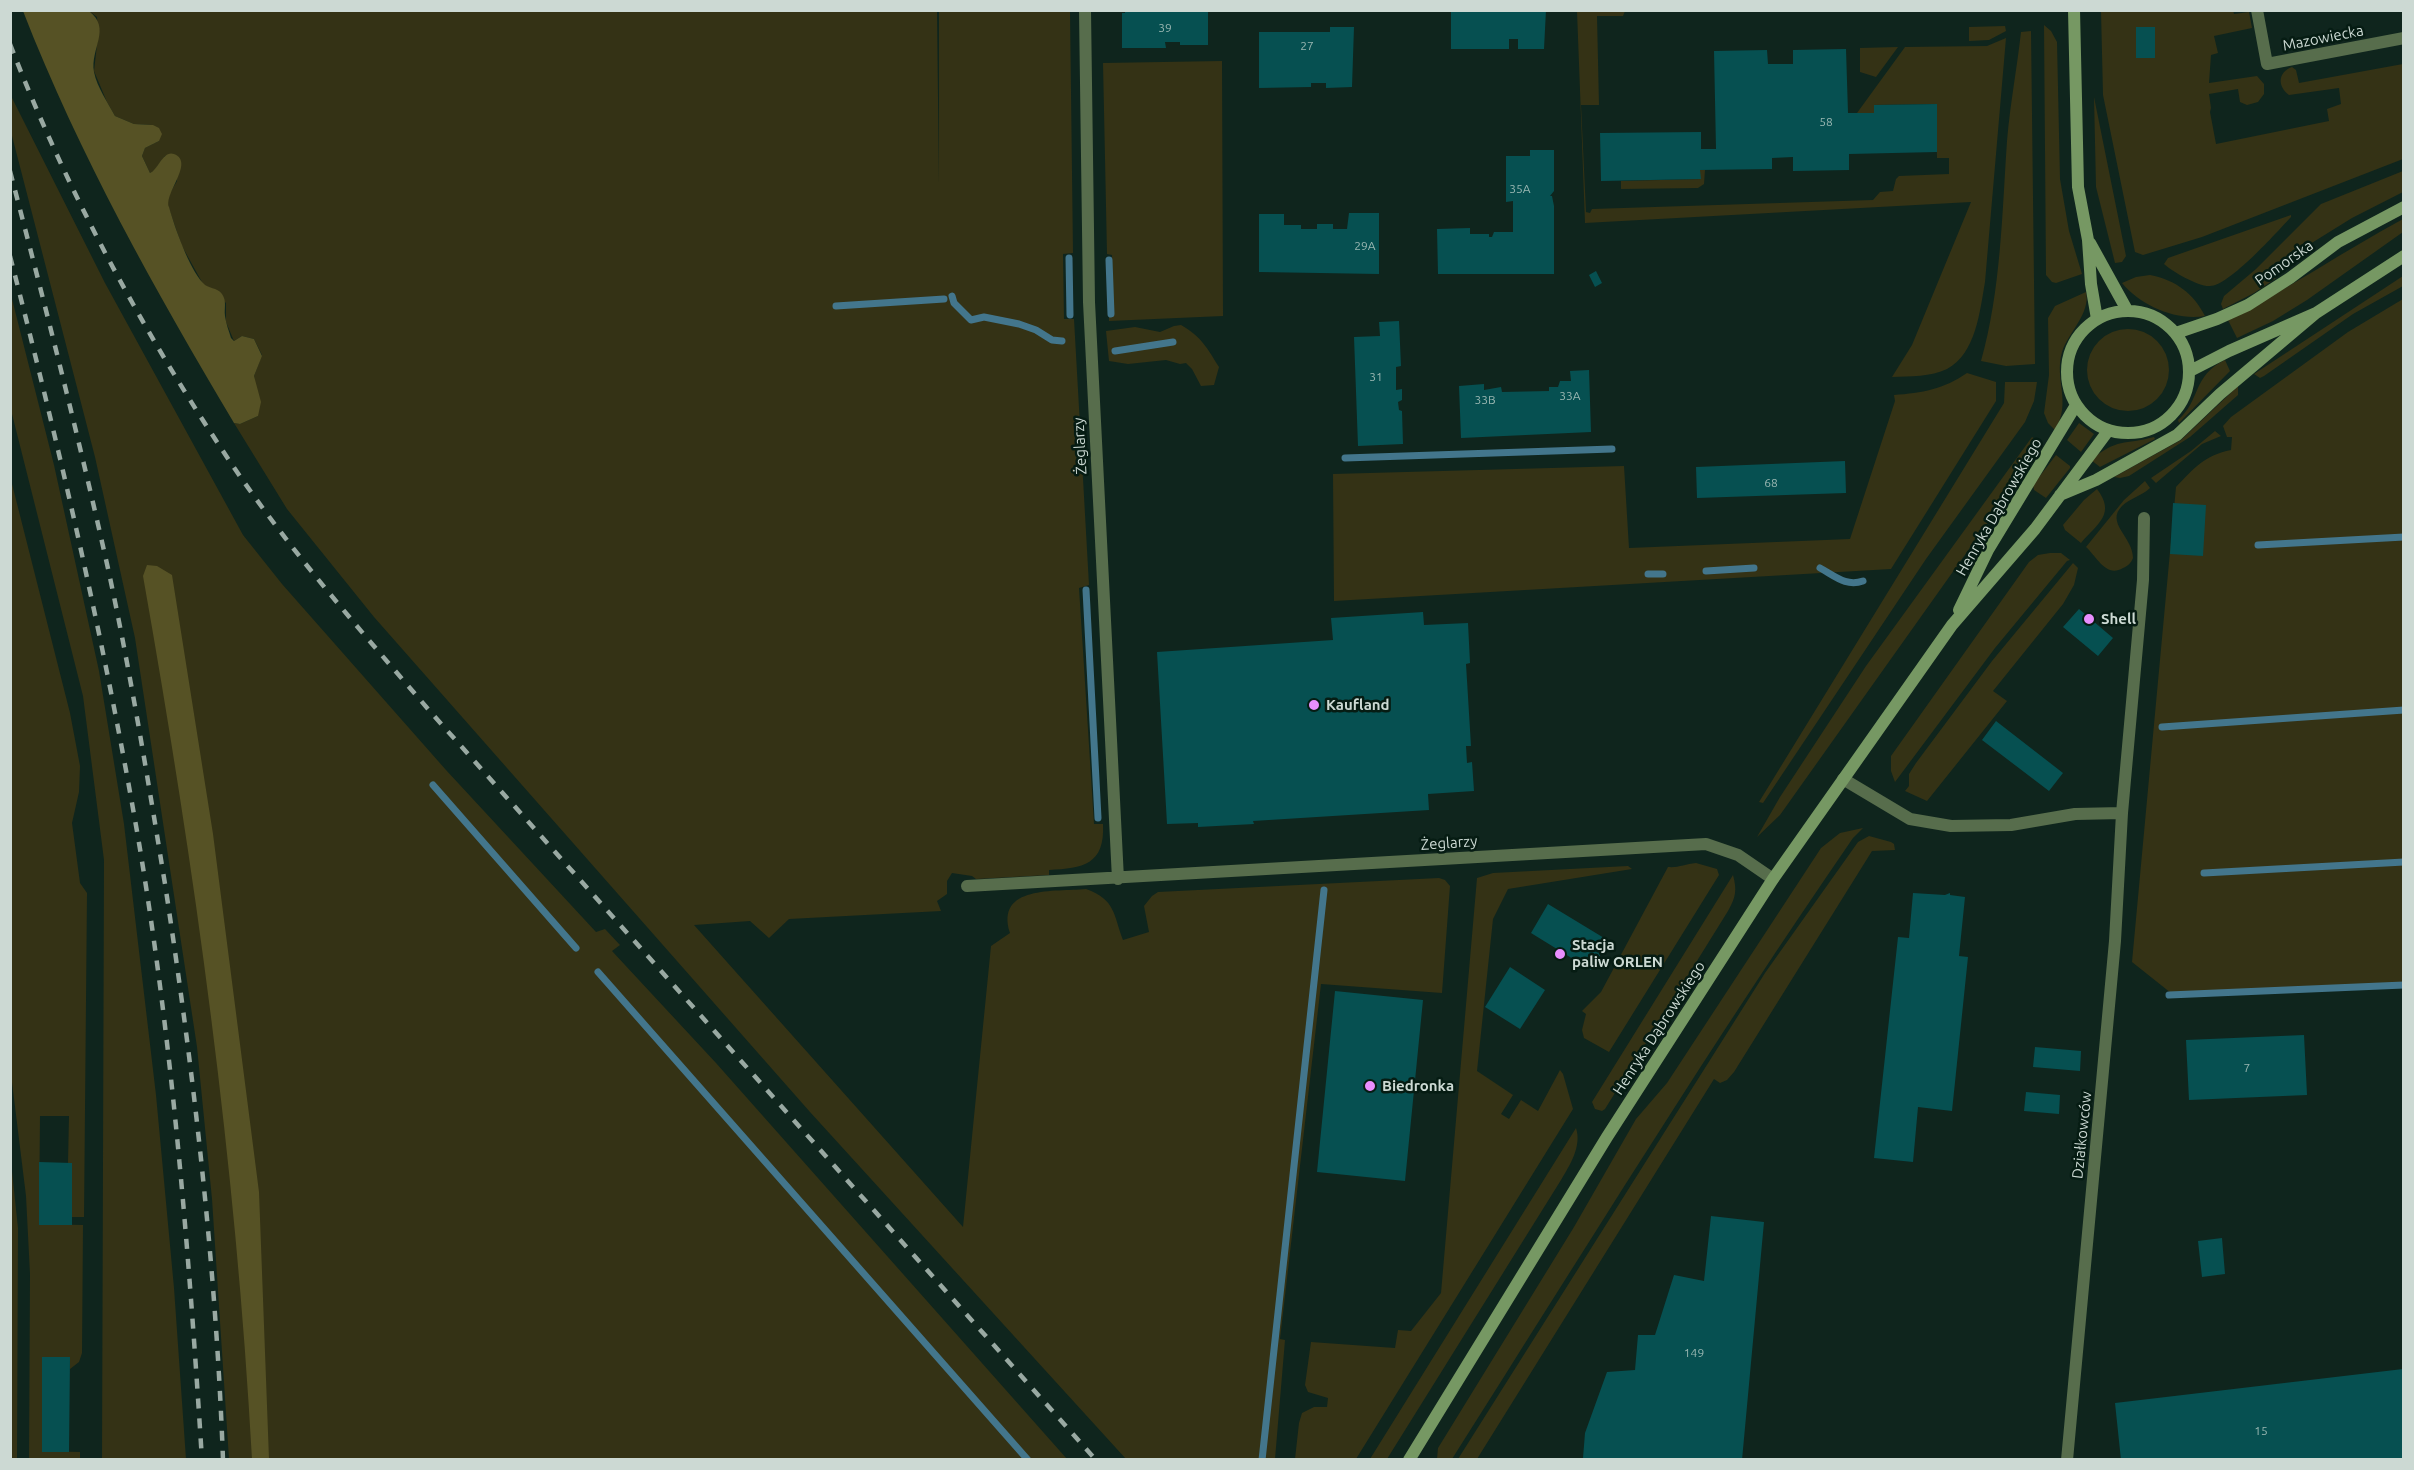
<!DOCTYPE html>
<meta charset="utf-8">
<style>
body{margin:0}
#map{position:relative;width:2414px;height:1470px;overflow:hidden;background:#0f251d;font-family:Ubuntu,sans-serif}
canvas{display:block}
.frame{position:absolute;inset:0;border:12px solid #ccd9d3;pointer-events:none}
</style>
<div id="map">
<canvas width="2414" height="1470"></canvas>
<div class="frame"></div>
</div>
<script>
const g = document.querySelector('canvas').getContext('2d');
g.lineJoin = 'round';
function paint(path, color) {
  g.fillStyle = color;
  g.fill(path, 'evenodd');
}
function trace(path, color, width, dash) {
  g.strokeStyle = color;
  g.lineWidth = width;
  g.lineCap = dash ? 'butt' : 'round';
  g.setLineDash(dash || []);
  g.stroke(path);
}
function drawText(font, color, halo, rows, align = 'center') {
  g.font = font + ' Ubuntu,sans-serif';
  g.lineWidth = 5;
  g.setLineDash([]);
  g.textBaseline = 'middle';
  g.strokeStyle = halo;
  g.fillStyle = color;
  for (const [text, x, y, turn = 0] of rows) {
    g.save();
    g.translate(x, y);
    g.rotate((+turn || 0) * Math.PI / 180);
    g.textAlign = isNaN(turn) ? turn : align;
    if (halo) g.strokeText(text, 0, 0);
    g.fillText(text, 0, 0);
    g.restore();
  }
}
paint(new Path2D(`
 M2233 10 2234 14 2249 12 2252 28 2214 36 2218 53 2211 55 2209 83 2257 76 2264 84V94L2258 102 2247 105 2240 102 2238 89 2209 94 2211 108 2210 112 2216 144 2329 121 2327 109 2341 104 2339 88 2289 95C2277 86 2278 72 2292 67L2296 70 2299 83 2403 64V159L2202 237 2143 255 2135 252 2103 95 2101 11Z
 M89 11H937L939 184V11H1070L1073 253 1063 254 1064 319H1074L1089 585 1079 588 1094 824H1103C1105 865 1083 868 1049 870V875L976 879 972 876 952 873 947 881V894L937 901 941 911 789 919 769 938 750 921 694 925 963 1227 991 946 1010 933C995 885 1055 892 1086 889 1116 900 1113 914 1123 940L1149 932 1144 906 1152 896 1158 892 1439 878 1445 880 1450 886 1442 993 1321 984 1280 1339 1285 1340 1275 1459H1126L810 1112 374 617 287 509 234 423 240 424 258 416 254 376 262 355 254 339 242 336 234 341 226 322V303L203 284 182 246 167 203 170 193 177 181 174 154 165 156 154 171 150 173 142 156 145 148 159 141 153 125 134 124 115 116 107 102 94 71 98 36 97 17Z
 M1577 11H1625L1623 16H1597L1599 105H1581L1586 212 1590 213 1592 209 1873 200 1880 192 1893 191 1896 179 1899 176 1949 174V158H1937L1936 104 1874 105V113H1857L1905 47 1987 46 2006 38 1985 282C1980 310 1976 354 1947 369 1931 377 1910 376 1892 377L1912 345 1971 202 1585 223Z
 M2044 25 2051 31 2057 42 2060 179 2069 231 2082 274 2056 283 2052 282 2046 275Z
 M2005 26 2006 31 1989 40 1969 41V27Z
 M2031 31 2035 364 2006 366 1981 361C2001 290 2002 214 2007 141 2010 105 2017 68 2021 32Z
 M1898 47 1876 77 1860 72V48Z
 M1222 61 1223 316 1109 321V317H1113L1112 255 1107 254 1103 63Z
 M10 94 105 283 243 535 282 584 446 770 596 932 605 929 620 945 612 951 716 1063 1067 1459H229L212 1199 197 1047 135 638 95 457 11 132Z
 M2094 97 2126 256 2122 262 2115 263 2096 187Z
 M1700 170H1705L1704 184 1698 188 1621 189V181L1700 179Z
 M2403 171V192L2352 218 2302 249 2275 279 2254 293 2223 309 2221 304 2224 296 2256 269 2321 204Z
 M2291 215V217C2277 232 2229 286 2210 286 2199 287 2173 272 2164 264L2168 258Z
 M2403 219V232L2307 300 2273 321 2237 338 2228 320C2288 289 2344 251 2403 219Z
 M2150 275C2176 280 2194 294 2205 316 2176 321 2141 306 2122 283L2136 277Z
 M2403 276V286L2353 314 2264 376 2260 378 2254 374Z
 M10 291 54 465 99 671 124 824 156 1095 174 1288 186 1459H102L104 860 83 696 11 410Z
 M2086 292C2091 313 2068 333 2062 352 2054 381 2072 401 2055 430L2048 423 2044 413 2049 375 2048 318 2055 306Z
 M2403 299V986L2176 997 2132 962 2176 487C2194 468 2205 455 2231 450L2232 437H2227L2223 426 2231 417 2348 332Z
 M1181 325C1202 337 1207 348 1219 367L1214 385 1201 386 1192 369 1186 363 1180 364 1166 360 1128 364 1109 361 1106 331 1135 327 1160 332 1174 326Z
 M2087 370a41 41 0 1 1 82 0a41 41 0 1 1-82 0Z
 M2225 360 2230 371 2179 423 2178 420C2201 400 2192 376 2225 360Z
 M1967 373 1996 382V401L1891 569 1334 601 1333 474 1624 466 1629 548 1850 539 1895 401 1894 395C1922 393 1944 389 1967 373Z
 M2005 382H2037L2034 401 2025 422 1926 559 1763 803 1759 802 2004 403Z
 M2238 386V395L2190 437 2129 476 2120 478 2114 477 2181 440Z
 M2079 423 2094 434 2081 452 2067 440Z
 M2215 431 2221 436 2202 444 2156 483 2151 478 2191 451Z
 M2032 437 2043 445 1780 815 1757 837 1780 797 1866 666Z
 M2154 437 2155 439 2100 467 2091 460C2117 438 2124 445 2154 437Z
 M2056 455 2070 466V468L2046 498 2034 490 2033 485Z
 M10 476 70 713 80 766 79 792 72 823 80 883 87 893 84 1217H71L72 1163H68L69 1116H40L39 1224 83 1225 82 1353 79 1362 70 1369V1357H42V1451L80 1452V1459H29L30 1274 26 1196 10 1066Z
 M2145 481 2150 488C2142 496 2130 498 2122 506 2105 523 2133 537 2133 558 2131 563 2128 566 2123 568 2106 578 2097 557 2086 547L2124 500Z
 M2097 489C2116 514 2098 523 2081 543L2065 530 2063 525 2084 500Z
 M2050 553H2061L2070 560 2067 561 1995 648 1895 782 1891 771V756L2029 562 2038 555Z
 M2073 563 2078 568 2074 585 2063 604 1993 691 2007 701 1927 801 1905 791 1909 786V774L1916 763 1992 661Z
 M1863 828 1853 838C1713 1041 1584 1251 1452 1459H1437L1438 1448 1574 1227 1636 1119 1667 1083 1821 848 1840 833Z
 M1869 836 1891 842 1894 844 1895 850 1872 851 1734 1072 1727 1080 1720 1083 1714 1079 1477 1459H1458L1765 973 1858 842Z
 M1696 863 1717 869 1719 875 1609 1052 1584 1038 1582 1030 1586 1014 1582 1011 1601 992 1668 867C1678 868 1685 864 1696 863Z
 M1628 866 1632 869 1508 889 1493 919 1477 1071 1513 1095 1501 1114 1509 1119 1521 1100 1538 1111 1560 1070 1563 1074 1573 1109 1356 1459H1295L1299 1423 1302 1413 1314 1407H1327L1328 1398 1308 1392 1305 1385 1311 1342 1395 1348 1398 1330 1411 1331 1441 1293 1477 878 1493 873Z
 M1733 875C1737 890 1736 897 1728 911L1605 1109 1602 1111 1595 1109 1592 1102Z
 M1576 1128C1582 1146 1570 1165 1561 1180L1387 1459H1370Z
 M11 1162 18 1228 17 1460 10 1459Z`), '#343215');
paint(new Path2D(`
 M23 11H89C112 29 90 48 94 72 97 87 108 103 115 116L134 124 153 125 159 128 162 134 159 141 145 148 142 156 150 173C158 170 163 150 174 154 195 162 164 193 169 207 175 228 189 268 203 283 208 289 217 287 222 294 227 301 224 308 225 316 226 324 229 331 231 338L234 341 242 336 254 339 262 356 254 376 261 402 258 416 240 424 234 423C155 290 79 155 23 11Z
 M147 565 157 566 172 575 213 834 259 1192 269 1459H252C236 1163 195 869 143 576Z`), '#565225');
trace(new Path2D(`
 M1069 258 1070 315
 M1109 260 1111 314
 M952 296 954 303 971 320 984 317 1019 324 1036 330 1052 340 1062 341
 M836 306 944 299
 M1115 351 1173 342
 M1345 458 1612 449
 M2258 545 2404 537
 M1820 568C1835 576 1846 587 1863 581
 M1706 571 1754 568
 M1648 574H1663
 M1086 590 1098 818
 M2162 727 2404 710
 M433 785 576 948
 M2204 873 2404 862
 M598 972 1028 1460
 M2169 995 2404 985
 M1262 1460 1324 890`), '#43768c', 7);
paint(new Path2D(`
 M1125 10H1208V45H1180V42H1165L1166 48H1122V13H1125Z
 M1451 10H1546L1544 49H1518V39H1509V49H1451Z
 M1330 27H1354L1352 87 1326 88V83H1311V87L1259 88V32H1330Z
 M2136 27H2155V58H2136Z
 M1846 49 1848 113H1874V105L1937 104V152L1849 154V170L1793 171V157L1772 158V169L1700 170 1701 179 1601 181 1600 133 1701 132V149H1716L1714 51 1767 50 1768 64H1793V50Z
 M1530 150H1554V191L1550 196H1552L1554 206V274H1438L1437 229 1470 228V234H1489V237H1492L1494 232H1513V201L1506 202V156H1530Z
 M1349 213H1379V274L1259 272V214H1284V225H1301V229H1317V224H1333V229H1347Z
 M1596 271 1602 283 1595 287 1589 275Z
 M1399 321 1401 366 1396 367V390L1402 389V400L1398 402 1399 410 1402 411 1403 444 1358 446 1354 337 1380 336 1379 322Z
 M1589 370 1591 432 1461 438 1459 386 1484 384V390L1501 387 1502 392 1549 391V387H1558L1560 381H1571L1570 371Z
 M1845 461 1846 493 1697 498 1696 467Z
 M2173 503 2206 505 2203 556 2170 554Z
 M2079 609 2113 638 2098 656 2063 627Z
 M1423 612 1424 625 1468 623 1470 663 1466 664 1471 746H1466L1467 763 1472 762 1474 791 1428 794 1429 810 1253 821 1254 824 1198 827V823L1167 824 1157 652 1333 640 1331 618Z
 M1996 721 2063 773 2049 791 1982 740Z
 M1913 893 1945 895 1950 893V895L1965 897 1959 956 1968 957 1952 1111 1918 1107 1913 1162 1874 1158 1898 937 1909 938Z
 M1548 904 1609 941 1591 970 1531 933Z
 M1510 967 1545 990 1520 1029 1485 1007Z
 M1335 991 1423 1000 1405 1181 1317 1172Z
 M2304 1035 2307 1095 2189 1100 2186 1040Z
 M2035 1047 2081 1051 2080 1071 2033 1067Z
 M2026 1092 2060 1095 2059 1114 2024 1111Z
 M39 1162 72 1163V1225H39Z
 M1711 1216 1764 1222 1742 1460 1583 1458 1585 1433 1607 1372 1635 1370 1638 1335H1655L1674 1275 1704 1281Z
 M2222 1238 2225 1274 2202 1277 2198 1241Z
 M42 1357H70L69 1452H42Z
 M2403 1369V1460H2121L2115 1403Z`), '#065051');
trace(new Path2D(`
 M1085 10 1089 302 1118 879
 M2257 10 2267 64 2404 38
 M1843 779 1910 819 1951 826 2011 825 2075 814 2122 813
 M967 886 1706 844 1738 855 1773 879
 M2067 1460 2115 941 2122 813 2143 580 2144 518`), '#576d4c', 12);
trace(new Path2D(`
 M2074 10 2078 187 2088 240 2091 284 2097 319
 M2090 243 2127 310
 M2067 372a61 61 0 1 1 122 0a61 61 0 1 1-122 0Z
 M2176 333 2217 319 2248 305 2290 278 2338 242 2404 207
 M2190 371 2229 351 2316 313 2404 256
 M2060 495 2096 480 2177 435 2220 394 2316 313
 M1959 610 1988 550 2076 405
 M1409 1460 1607 1137 1773 879 1952 625 2035 529 2108 431`), '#769863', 12);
trace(new Path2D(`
 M10 44C68 194 145 336 235 469 293 554 361 631 428 709L1096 1460
 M10 171C45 305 79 438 109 573 131 676 148 780 165 884 194 1074 216 1267 223 1460
 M10 256C60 450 105 645 139 843 173 1047 189 1254 202 1460`), '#99a9a2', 4.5, [10, 10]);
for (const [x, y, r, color] of [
 [2089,619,6,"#e98efe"],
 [1314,705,6,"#e98efe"],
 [1560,954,6,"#e98efe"],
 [1370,1086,6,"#e98efe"]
]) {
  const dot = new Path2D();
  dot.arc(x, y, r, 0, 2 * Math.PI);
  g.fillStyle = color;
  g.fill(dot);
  trace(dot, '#061c13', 2);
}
drawText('12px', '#9ab7b2', null, [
 ["39",1165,28],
 ["27",1307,46],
 ["58",1826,122],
 ["35A",1520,189],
 ["29A",1365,246],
 ["31",1376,377],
 ["33A",1570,396],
 ["33B",1485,400],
 ["68",1771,483],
 ["7",2247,1068],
 ["149",1694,1353],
 ["15",2261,1431]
]);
drawText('15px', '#ccd9d3', '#061c13', [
 ["Mazowiecka",2323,38,-11],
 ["Pomorska",2284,263,-35],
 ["Żeglarzy",1080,446,-93],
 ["Henryka Dąbrowskiego",1999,507,-60],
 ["Żeglarzy",1449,843,-4],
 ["Henryka Dąbrowskiego",1659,1028,-57],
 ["Działkowców",2082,1135,-84]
]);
drawText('bold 15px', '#ccd9d3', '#061c13', [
 ["Shell",2101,619],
 ["Kaufland",1326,705],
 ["Stacja",1572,945],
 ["paliw ORLEN",1572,962],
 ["Biedronka",1382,1086]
], 'left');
</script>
